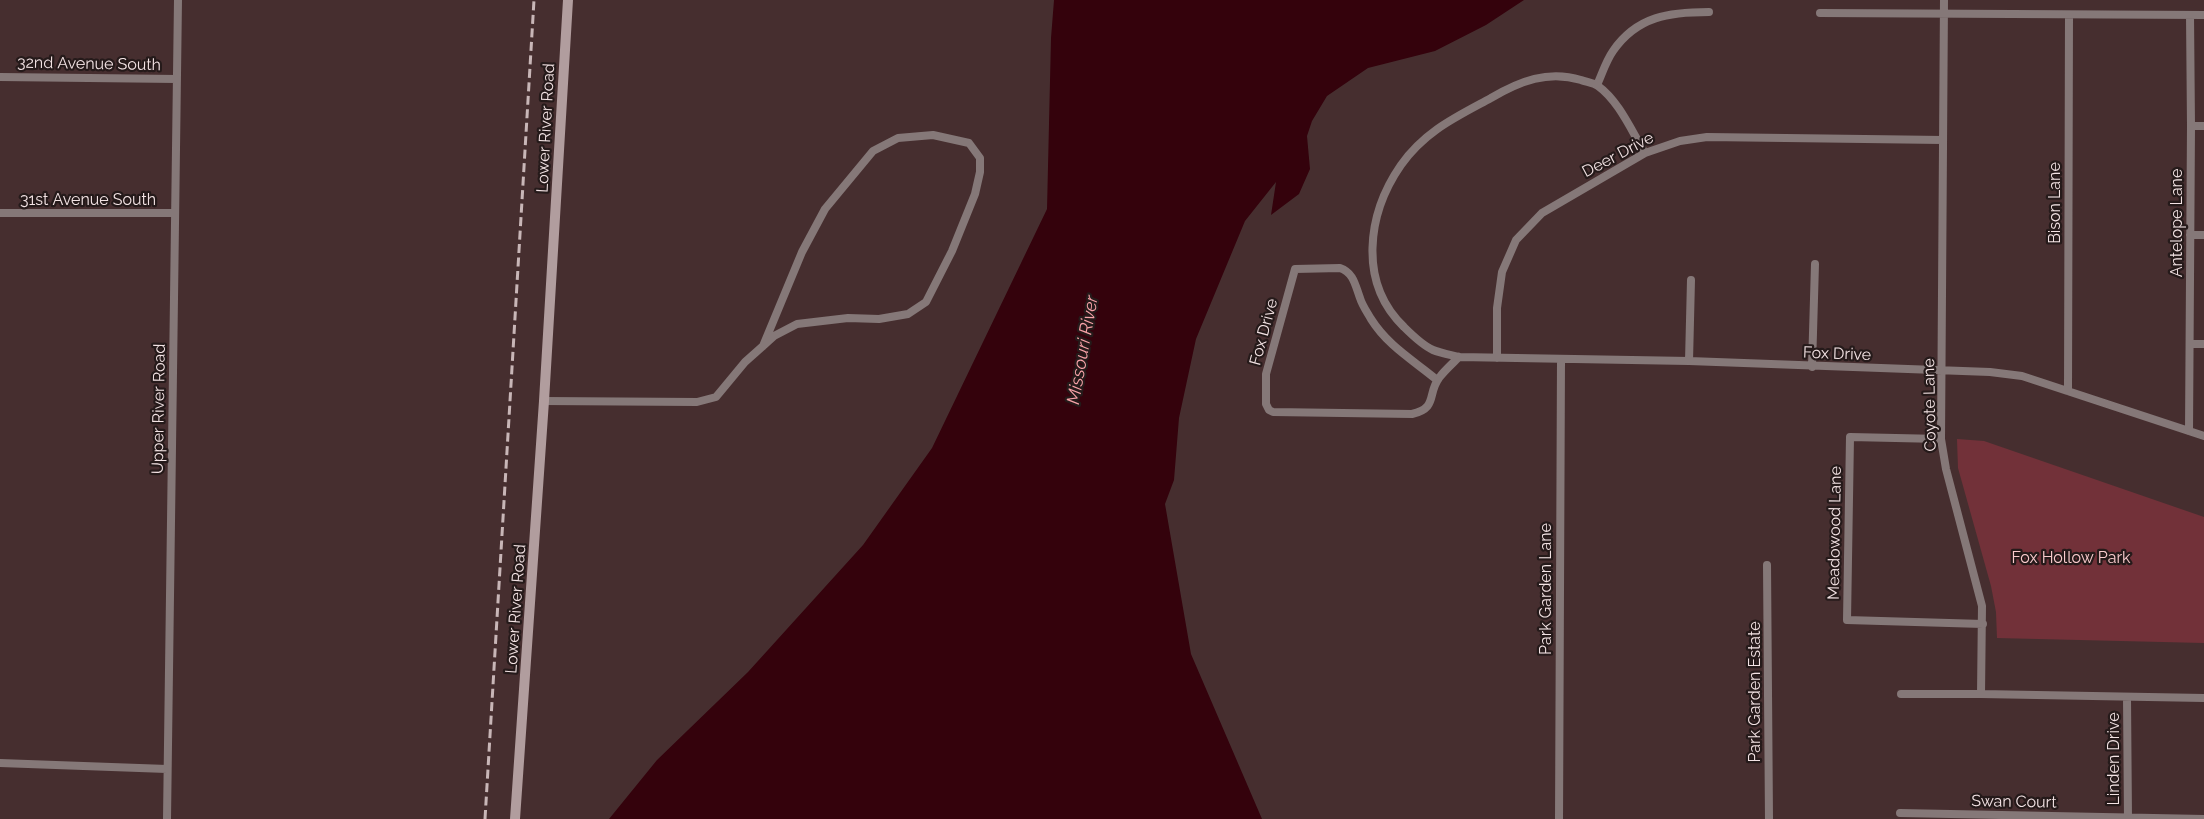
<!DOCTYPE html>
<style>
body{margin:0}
canvas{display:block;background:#462e2f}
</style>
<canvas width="2204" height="819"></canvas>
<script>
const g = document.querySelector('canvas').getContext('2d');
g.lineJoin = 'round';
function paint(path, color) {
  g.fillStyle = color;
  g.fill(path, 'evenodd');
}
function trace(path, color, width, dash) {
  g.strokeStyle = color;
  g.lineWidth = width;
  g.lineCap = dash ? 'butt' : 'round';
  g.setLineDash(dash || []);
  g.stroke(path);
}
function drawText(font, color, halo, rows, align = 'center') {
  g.font = font + ' Raleway,sans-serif';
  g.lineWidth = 4.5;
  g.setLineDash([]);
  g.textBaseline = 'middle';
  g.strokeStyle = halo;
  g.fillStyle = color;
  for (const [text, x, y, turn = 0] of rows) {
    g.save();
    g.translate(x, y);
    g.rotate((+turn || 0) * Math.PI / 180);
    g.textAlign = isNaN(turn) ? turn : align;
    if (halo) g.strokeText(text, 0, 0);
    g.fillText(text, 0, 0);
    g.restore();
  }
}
paint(new Path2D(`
 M1957 439 1984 441 2204 517V643L1997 638 1996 612 1991 586 1958 468Z`), '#723139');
paint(new Path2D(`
 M1054 0H1524L1486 25 1435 51 1368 68 1327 96 1312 121 1307 136 1310 169 1299 194 1271 215 1276 182 1245 221 1196 339 1179 418 1174 480 1165 504 1191 654 1262 819H609L657 760 748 672 863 545 932 448 1047 209 1051 38Z`), '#34020c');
trace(new Path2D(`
 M1944 0 1941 439 1946 469 1982 606 1981 694 2204 698
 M1820 13 2204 15
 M0 77 177 79
 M1597 85C1602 74 1606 61 1613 51 1637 16 1670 12 1709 12
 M2191 126H2204
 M1645 153C1632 132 1619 101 1598 86 1594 83 1586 82 1581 80 1548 70 1520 81 1491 98 1456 117 1425 131 1401 165 1367 214 1358 283 1404 327 1412 335 1422 345 1433 350 1440 353 1451 355 1459 357L1689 361 1990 372 2022 376 2204 436
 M0 213H175
 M2190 235H2204
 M2191 344H2204
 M1497 358V308L1502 272 1516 240 1542 213 1645 153 1680 141 1707 137 1943 140
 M1689 361 1691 280
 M1812 367 1815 264
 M1437 380C1413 360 1388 346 1371 319 1367 312 1362 305 1360 298 1355 285 1354 273 1340 268L1295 269 1266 374V404L1269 410 1273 412 1412 414C1438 408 1427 394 1439 378 1444 371 1452 364 1459 357
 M2068 391 2069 15
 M544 401 697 402 716 397 745 362 763 346 774 336 797 324 848 318 879 319 908 314 926 302 952 251 975 194 980 172V158L969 143 933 135 898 138 873 151 825 209 802 252 763 346
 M2189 431 2191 126 2190 15
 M1941 439 1850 437 1847 620 1983 624
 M1767 565 1769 819
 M1901 694H1981
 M2127 698 2128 819
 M0 763 167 769
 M1900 813 2204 819
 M167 819 178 0
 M1559 819 1561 359`), '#857878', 8);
trace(new Path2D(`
 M515 819 544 401 568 0`), '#b19d9e', 10);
trace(new Path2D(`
 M485 819 534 0`), '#c8b6b7', 3, [9, 4.5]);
drawText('16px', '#f3e3e4', '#251a1a', [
 ["32nd Avenue South",89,64,1],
 ["Lower River Road",546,128,-87],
 ["Deer Drive",1618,155,-28],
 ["31st Avenue South",88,200],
 ["Bison Lane",2055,203,-90],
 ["Antelope Lane",2177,223,-90],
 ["Fox Drive",1264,332,-75],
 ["Fox Drive",1837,354,2],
 ["Coyote Lane",1930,405,-91],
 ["Upper River Road",159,409,-89],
 ["Meadowood Lane",1835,533,-89],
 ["Park Garden Lane",1546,589,-90],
 ["Lower River Road",516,609,-86],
 ["Park Garden Estate",1755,692,-90],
 ["Linden Drive",2114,759,-90],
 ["Swan Court",2014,802,1]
]);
drawText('16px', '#f9cbcd', '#251a1a', [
 ["Fox Hollow Park",2071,558]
]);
drawText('italic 18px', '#f9a3a9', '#251a1a', [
 ["Missouri River",1083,350,-80]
]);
</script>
